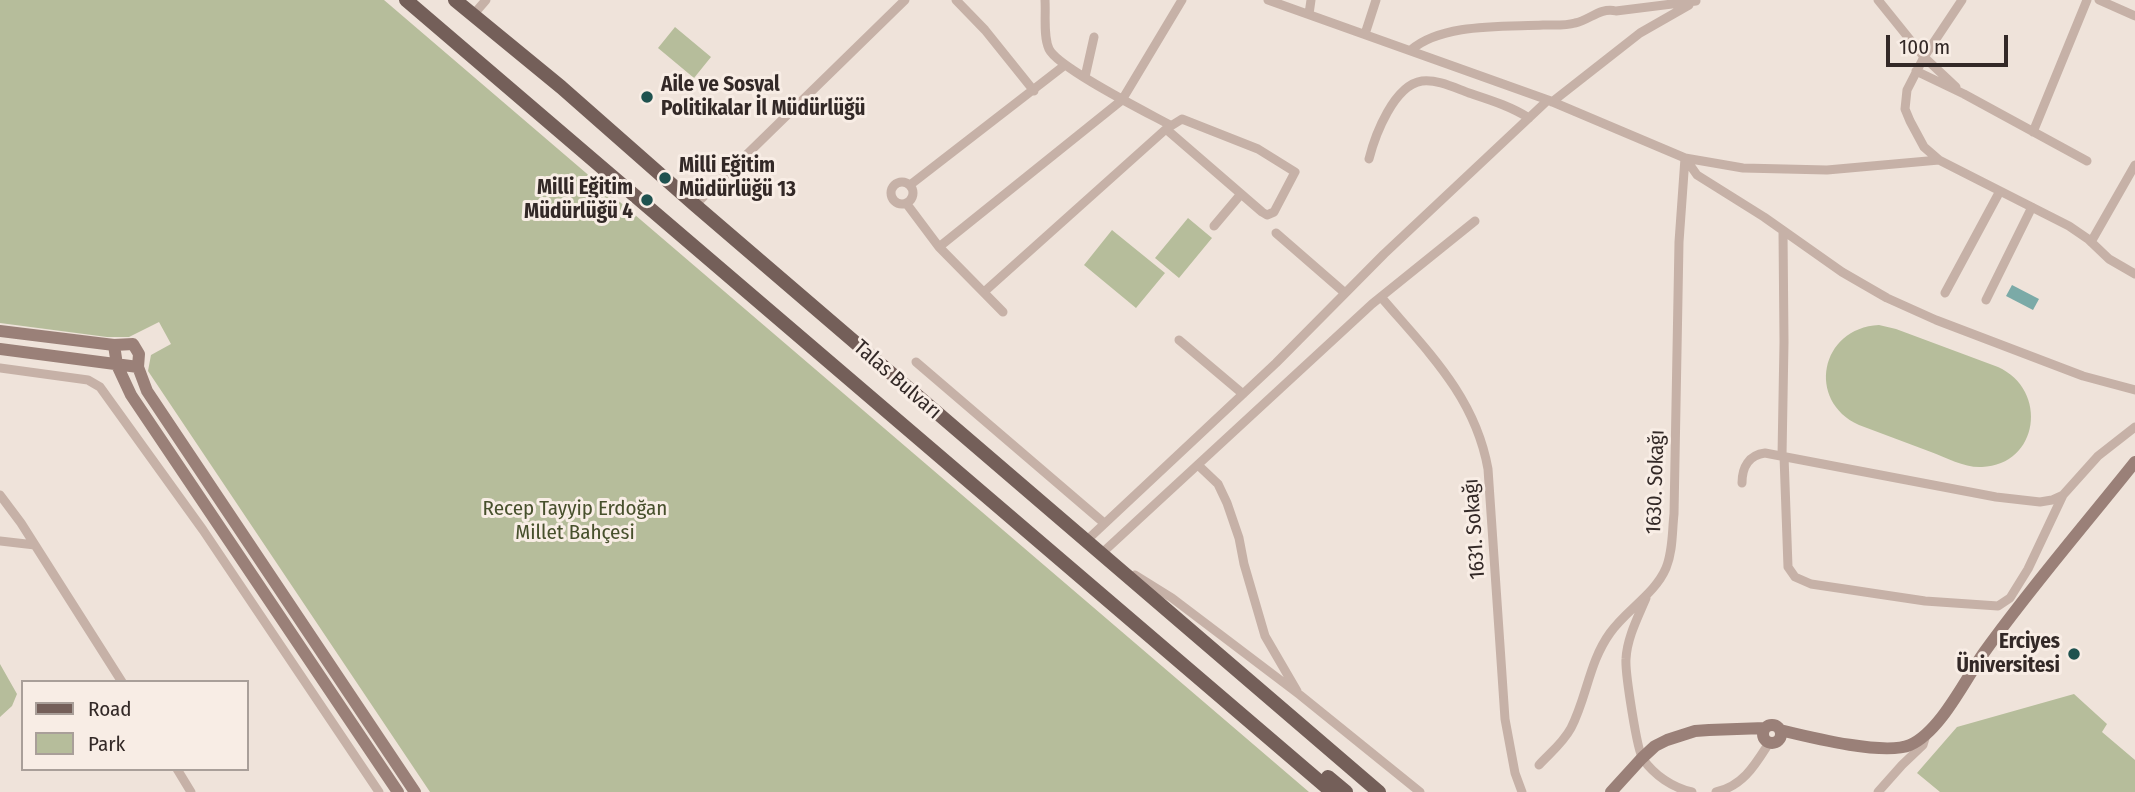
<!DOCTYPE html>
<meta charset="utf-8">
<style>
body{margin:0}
#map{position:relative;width:2135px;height:792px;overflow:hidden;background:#efe3da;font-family:"Fira Sans Condensed",sans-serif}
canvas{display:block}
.legend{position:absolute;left:21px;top:680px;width:228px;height:91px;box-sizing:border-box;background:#f8ede5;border:2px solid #a99f99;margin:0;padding:9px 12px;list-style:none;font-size:21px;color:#332927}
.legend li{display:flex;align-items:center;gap:14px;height:35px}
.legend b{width:35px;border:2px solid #a99f99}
.scale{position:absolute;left:1886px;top:35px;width:122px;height:32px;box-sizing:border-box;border:4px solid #332927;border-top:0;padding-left:9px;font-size:21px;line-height:24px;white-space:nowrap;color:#332927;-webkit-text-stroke:5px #f8ede5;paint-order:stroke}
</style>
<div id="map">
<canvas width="2135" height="792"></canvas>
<ul class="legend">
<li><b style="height:9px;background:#745f59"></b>Road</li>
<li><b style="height:19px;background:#b6bd9b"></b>Park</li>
</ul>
<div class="scale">100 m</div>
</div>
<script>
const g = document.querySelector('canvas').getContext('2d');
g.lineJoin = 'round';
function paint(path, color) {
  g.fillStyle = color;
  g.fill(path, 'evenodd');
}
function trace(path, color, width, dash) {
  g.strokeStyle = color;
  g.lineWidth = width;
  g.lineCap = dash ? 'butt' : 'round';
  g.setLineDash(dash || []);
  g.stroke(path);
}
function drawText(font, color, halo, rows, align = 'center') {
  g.font = font + ' "Fira Sans Condensed",sans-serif';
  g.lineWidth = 6;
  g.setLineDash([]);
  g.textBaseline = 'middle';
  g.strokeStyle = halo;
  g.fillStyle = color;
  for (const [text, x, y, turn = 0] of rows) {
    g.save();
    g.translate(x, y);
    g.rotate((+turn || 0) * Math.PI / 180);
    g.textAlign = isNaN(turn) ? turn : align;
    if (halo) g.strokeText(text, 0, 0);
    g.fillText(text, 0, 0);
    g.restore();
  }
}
paint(new Path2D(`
 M0 0H384L1309 792H430L148 371 151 355 171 344 159 322 129 337H107L0 323Z
 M675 27 711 57 694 78 658 48Z
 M1188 218 1212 238 1179 278 1155 258Z
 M1112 230 1165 273 1136 308 1084 265Z
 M1879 325 1896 329 1998 367C2049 390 2039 465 1982 467 1965 468 1947 458 1931 452 1907 443 1883 434 1859 425 1806 401 1820 328 1879 325Z
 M0 664 17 694 12 706 0 717Z
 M2074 694 2107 724 2102 732 2135 760V792H1940L1917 773 1957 727Z`), '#b6bd9b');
paint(new Path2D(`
 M2012 285 2039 299 2033 310 2006 296Z`), '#7baaa7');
trace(new Path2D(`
 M956 0 985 30 1034 91
 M1045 0C1046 15 1043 36 1049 49 1058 68 1148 113 1170 125
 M1268 0 1548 100 1685 158 1743 168 1827 170 1939 160
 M1878 0 1924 57 1956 87
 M1962 0 1924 57 1907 90 1905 109 1910 121 1924 147 1939 160 2069 226 2088 239 2109 259 2135 274
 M2099 0 2135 16
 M1309 14 1311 0
 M473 15 486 0
 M1365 34 1376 0
 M1411 50C1442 23 1503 27 1543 25 1553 25 1565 26 1575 23 1590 20 1600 7 1616 11L1696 1
 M1916 71 1964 94 2087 161
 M1085 77 1094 37
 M1552 102 1640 33 1689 5
 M2033 132 2087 0
 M1685 158 1697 175 1764 217 1842 272 1887 298 1936 320 2083 376 2135 390
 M1369 159C1375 135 1394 85 1422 81 1437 79 1455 88 1469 93 1490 100 1510 106 1529 118
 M891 193a11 11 0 1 1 22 0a11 11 0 1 1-22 0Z
 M910 185 1065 65
 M906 203 939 247 1003 312
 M695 205 905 0
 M1214 226 1241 194
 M1276 233 1345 293
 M2091 242 2135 165
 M939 247 1122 100 1182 0
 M984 292 1166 129 1182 119 1258 149 1295 172 1274 212 1267 215 1262 212 1166 129
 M1945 293 2000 191
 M1381 297C1427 351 1475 396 1488 469L1505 719 1515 773 1522 792
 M1986 300 2032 207
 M1179 340 1243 394
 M916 362 1104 523
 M0 368 88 380 100 387 203 530 379 792
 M1782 456 1784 342 1783 231
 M1784 456 1788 567 1795 577 1811 584 1925 601 1998 606 2010 598 2028 569 2063 495
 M1198 465 1218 484 1227 503 1239 538 1244 564 1265 636 1297 691
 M1742 483C1742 467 1749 455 1765 453L1996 497 2040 502 2052 500 2063 495 2098 456 2135 427
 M0 495 21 523 122 682
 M0 541 35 545
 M1086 541 1276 363 1384 254 1548 100
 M1103 555 1101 554 1372 304 1475 221
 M1135 575 1172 598 1300 695 1420 792
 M1646 598C1638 617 1627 638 1626 659 1625 672 1637 751 1643 759 1654 775 1673 788 1692 792
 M1539 765C1550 753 1563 743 1571 728 1587 697 1589 662 1610 633 1626 610 1655 594 1666 568 1673 551 1672 532 1674 514L1679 242 1685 158
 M177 769 191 792
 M1716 792C1743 786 1755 765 1769 743
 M1878 792 1902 765 1923 745 1926 735`), '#c6b1a7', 9);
trace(new Path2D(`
 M0 331 114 345 133 344 139 354 138 367 147 391 415 792
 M114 345 117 365 131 395 398 792
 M0 349 138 367
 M1763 734a9 9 0 1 1 18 0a9 9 0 1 1-18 0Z
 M1780 730C1809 737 1884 756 1910 745 1940 732 1965 680 1983 654 2030 588 2084 526 2135 462
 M1611 792 1642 758 1655 746 1667 740 1695 731 1709 730 1765 728`), '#9a8078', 12);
trace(new Path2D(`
 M406 0 1332 792
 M455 0 561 87 695 205 1379 792
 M1328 777 1346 792`), '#745f59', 14);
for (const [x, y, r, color] of [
 [647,97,7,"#1f524f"],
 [665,178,7,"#1f524f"],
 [647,200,7,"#1f524f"],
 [2074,654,7,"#1f524f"]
]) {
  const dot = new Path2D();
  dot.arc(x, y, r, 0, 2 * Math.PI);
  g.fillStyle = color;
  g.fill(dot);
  trace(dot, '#f8ede5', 2.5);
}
drawText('bold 21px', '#332927', '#f8ede5', [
 ["Aile ve Sosyal",661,85],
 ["Politikalar İl Müdürlüğü",661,109],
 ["Milli Eğitim",679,166],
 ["Müdürlüğü 13",679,190],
 ["Milli Eğitim",633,188,"right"],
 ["Müdürlüğü 4",633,212,"right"],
 ["Erciyes",2060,642,"right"],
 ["Üniversitesi",2060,666,"right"]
], 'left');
drawText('21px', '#332927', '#f8ede5', [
 ["Talas Bulvarı",897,380,41],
 ["1630. Sokağı",1656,482,-88],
 ["1631. Sokağı",1475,529,-94]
]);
drawText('21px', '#47502c', '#f8ede5', [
 ["Recep Tayyip Erdoğan",575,509],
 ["Millet Bahçesi",575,533]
]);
</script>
